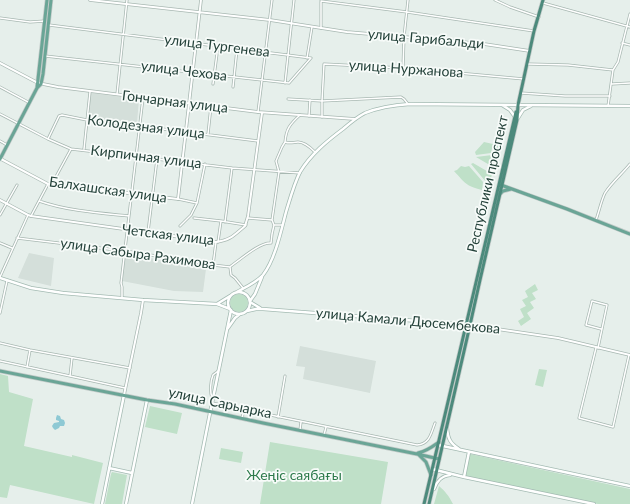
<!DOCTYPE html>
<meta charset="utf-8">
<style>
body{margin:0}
canvas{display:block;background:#e6efeb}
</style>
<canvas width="630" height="504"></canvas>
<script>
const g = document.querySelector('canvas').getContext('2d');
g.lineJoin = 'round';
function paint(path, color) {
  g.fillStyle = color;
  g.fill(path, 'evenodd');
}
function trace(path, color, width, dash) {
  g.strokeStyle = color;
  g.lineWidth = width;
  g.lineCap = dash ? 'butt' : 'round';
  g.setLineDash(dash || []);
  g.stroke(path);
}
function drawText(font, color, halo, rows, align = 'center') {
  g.font = font + ' Lato,sans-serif';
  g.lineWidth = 3.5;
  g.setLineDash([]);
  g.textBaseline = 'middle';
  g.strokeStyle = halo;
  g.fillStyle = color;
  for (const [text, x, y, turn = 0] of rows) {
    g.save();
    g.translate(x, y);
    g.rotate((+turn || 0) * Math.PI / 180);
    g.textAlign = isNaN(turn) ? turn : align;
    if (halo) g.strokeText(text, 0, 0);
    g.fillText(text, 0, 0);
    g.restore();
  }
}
paint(new Path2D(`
 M91 93 139 99 137 123 88 118Z
 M29 253 54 258 51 286 18 278Z
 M126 253 206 269 203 292 174 291 122 281Z
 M300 346 376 361 370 393 303 379 305 367 296 366Z`), '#d4dfda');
paint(new Path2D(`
 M484 142 493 144 491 153 476 155 475 152Z
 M494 144 499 145 493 167 476 157 492 155Z
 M473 163 492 174 488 190H485L486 182 471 164Z
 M461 166 465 167 469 166 483 182 482 190C466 186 465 183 454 171L457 170Z
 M535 284 538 290 532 293 536 299 530 302 534 308 527 313 531 319 521 326 518 321 524 317 520 309 526 306 522 300 528 297 525 291Z
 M230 303a9 9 0 1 1 18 0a9 9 0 1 1-18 0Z
 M539 369 547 370 543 387 535 385Z
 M0 374 8 376 9 392 33 399 24 446 72 457V455L103 463 94 504 10 485 7 498 0 497Z
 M150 406 182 413 177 434 145 427Z
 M270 442 388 462 381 504H260Z
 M221 448 243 452 241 463 219 459Z
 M470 454 630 489V504H598L465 476Z
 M112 472 127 475 122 504H105L111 474Z
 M439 486C445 491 449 496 453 504H434Z`), '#bfe0c8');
paint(new Path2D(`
 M57 415 60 416 61 419 64 420 65 423 64 426H60L59 428 55 430 53 428 52 426 54 423 59 422V421L56 420V418Z`), '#8ec9d4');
const minor = new Path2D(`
 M495 0 510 7 539 17
 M321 1 407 12 534 31
 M321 2V28
 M543 3 630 27
 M0 18 30 22 45 21
 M49 25 311 58
 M622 43 630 45
 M45 56 289 83 311 58
 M307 58 312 27
 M528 64 568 65 613 70
 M403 68 404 37 408 0
 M285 83 294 0
 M213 84 218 46
 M612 84 630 83
 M0 87 28 102
 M233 87 237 49
 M521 93 565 96H610
 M117 94 127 0
 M288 99 322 101 401 97 404 99 408 104
 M608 106 613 70 618 62 630 14
 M258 112 272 0
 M0 114 48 139 71 149 232 168 300 173
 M300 115C290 124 286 129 285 142 290 144 294 142 298 142 305 142 311 148 315 152
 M309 116 310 100
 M322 117V101L324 64 403 68 524 79
 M208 134 211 106
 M48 139 59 116 62 115 87 120 139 126 258 141
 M0 141 7 145
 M84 149 90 92
 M52 184 71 149
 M178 199 197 203
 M39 201C68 211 99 213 129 216
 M0 215 17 185
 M31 216 48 184
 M194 218 221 221
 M248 218 272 220
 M596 220C599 212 601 201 605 193 612 182 622 174 630 164
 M225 222 232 168
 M274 225 272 220 279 172 276 161 282 147 285 142
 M180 226 191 215 197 203 205 164
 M148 232 157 159
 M17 238 125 251 213 265 230 267 231 266C241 259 260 242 271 243L272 234 274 225H282
 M218 242 221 221 246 225
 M0 243 12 248
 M213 265 216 242
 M230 267 231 275 235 278 243 288
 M0 277 28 215
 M122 297V287L121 283 143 98
 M0 313 7 281
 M0 343 30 350 130 368
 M596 348 579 418 613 427 629 355
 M598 348 607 305 592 301 586 325 601 329
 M72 358 70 376 125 388
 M0 361 70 376
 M27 367 30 350
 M212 398C210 392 210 382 213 375 214 374 217 372 218 371
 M212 403 417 445C430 444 431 433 435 423
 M278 417 285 376
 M242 418 244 410
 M300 430 301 422
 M324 435 326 427`);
const tertiary = new Path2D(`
 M90 0 270 20 347 32 484 44 530 51
 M0 63 38 83 58 87 258 112 355 119
 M1 159 48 184H52L178 199 201 0
 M0 200 28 215 31 216 216 242C231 240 234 235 245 226L248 216 262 113
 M470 325 558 338 630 355
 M124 395 141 313 143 300`);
const secondary = new Path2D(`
 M502 105 510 110 515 117
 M518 118 523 110 531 106
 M0 278 31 288 63 293 143 300 217 304 230 309
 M228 303a11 11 0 1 1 22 0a11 11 0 1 1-22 0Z
 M235 293C244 288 256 283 263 275 275 260 281 231 286 212 290 199 294 184 300 172 311 154 327 141 343 129 350 123 357 117 365 113 380 107 395 105 410 104L630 106
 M250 301 255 294 262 277
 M250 302 260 308
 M217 304 230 296
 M247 311 256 309H263L470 325
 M228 328 235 318 240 314
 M447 428C448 439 450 443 459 449
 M438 445 630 486
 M109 468 132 473
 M432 469 464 477 594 504
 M464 477 469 452
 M434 489C437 481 441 476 450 475
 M102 504 124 395
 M126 504 147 400
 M192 504 212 403 231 310`);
const primary = new Path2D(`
 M37 88 41 84 43 74 51 0
 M0 159 37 88 47 0
 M501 185 567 209 630 234
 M500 194 503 191 511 189
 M0 371 147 400 175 404 263 423 417 454 439 459
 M418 453C427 451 432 447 439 442
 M419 455 426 462 431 475`);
const trunk = new Path2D(`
 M424 504 516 112
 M429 504 470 325 480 280 502 185 517 120 518 105 534 31 543 0`);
trace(minor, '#a8b8b2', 3);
trace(tertiary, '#a8b8b2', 3.5);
trace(secondary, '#a4bbb3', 4);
trace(primary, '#c2cac8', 4.5);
trace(trunk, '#c2cac8', 4.5);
trace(minor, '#fff', 1.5);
trace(tertiary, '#fff', 2);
trace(secondary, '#fff', 2.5);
trace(primary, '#6aa596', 3);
trace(trunk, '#4c8a7c', 3);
drawText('14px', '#24423a', '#f7fbf9', [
 ["улица Гарибальди",426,39,5],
 ["улица Тургенева",217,46,7],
 ["улица Нуржанова",406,69,4],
 ["улица Чехова",184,71,7],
 ["Гончарная улица",175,102,7],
 ["Колодезная улица",146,127,7],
 ["Кирпичная улица",146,157,7],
 ["Республики проспект",488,184,-77],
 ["Балхашская улица",108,190,8],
 ["Четская улица",168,235,7],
 ["улица Сабыра Рахимова",138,254,8],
 ["улица Камали Дюсембекова",408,321,5],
 ["улица Сарыарка",220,403,12]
]);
drawText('14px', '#2d7a4b', '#f7fbf9', [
 ["Жеңіс саябағы",294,475]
]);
</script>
